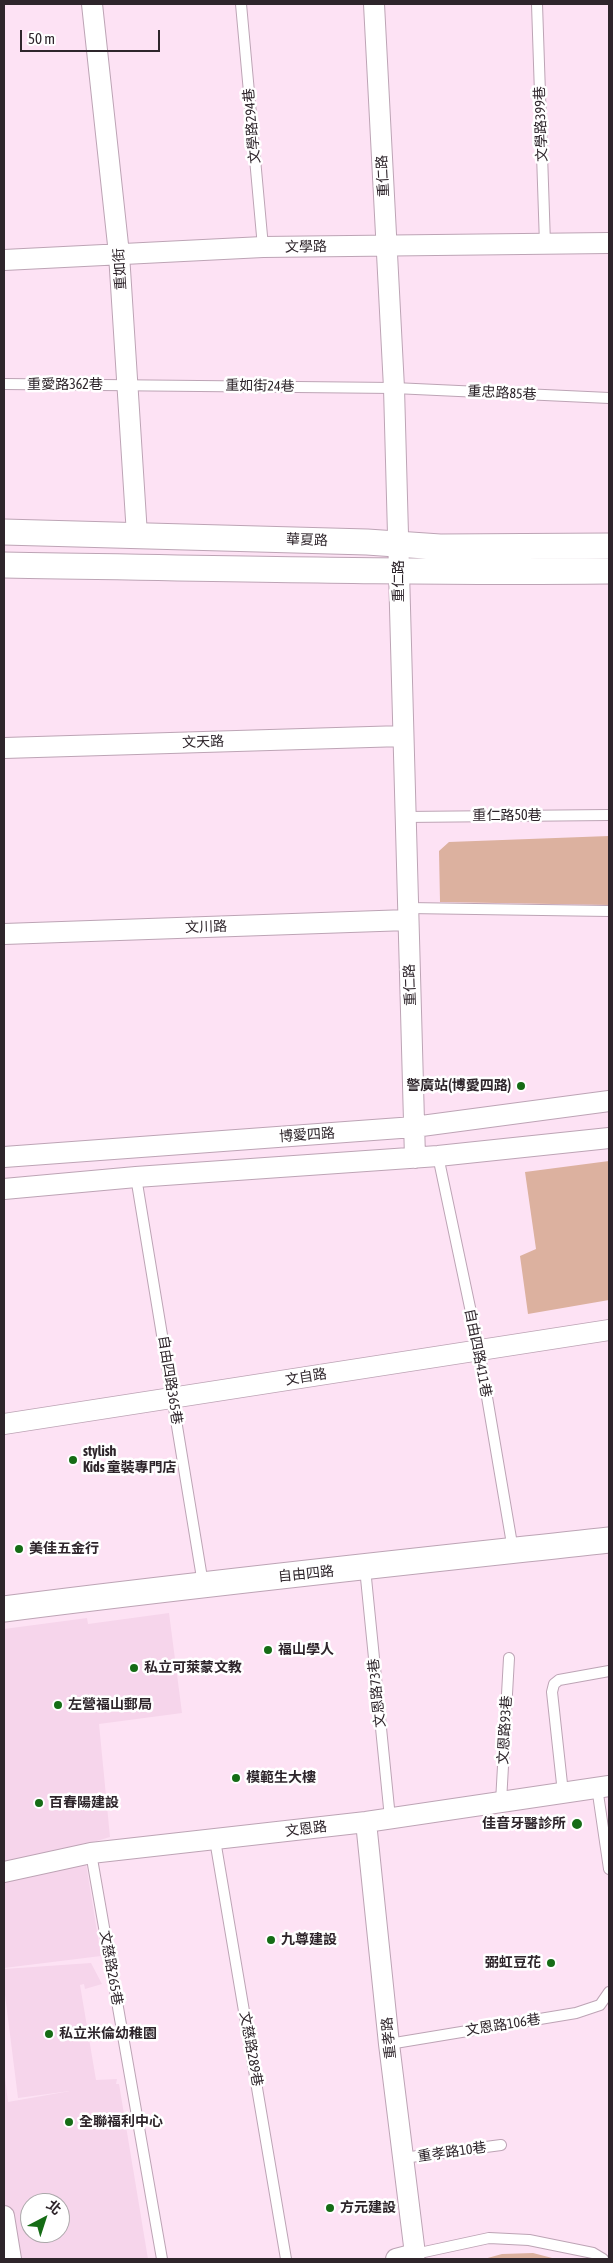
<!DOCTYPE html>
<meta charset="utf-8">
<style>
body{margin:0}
#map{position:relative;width:613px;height:2263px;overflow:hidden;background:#fde2f4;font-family:"Asap Condensed","Noto Sans TC",sans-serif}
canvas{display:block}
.frame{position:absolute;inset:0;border:5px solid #2e252b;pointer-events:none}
.north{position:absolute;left:20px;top:2193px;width:50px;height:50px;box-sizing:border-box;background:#fff;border:1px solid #aba8aa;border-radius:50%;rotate:40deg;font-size:14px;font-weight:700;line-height:20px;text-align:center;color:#2e252b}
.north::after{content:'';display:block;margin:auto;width:18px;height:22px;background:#156c15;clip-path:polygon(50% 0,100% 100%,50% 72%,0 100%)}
.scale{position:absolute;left:20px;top:30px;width:140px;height:22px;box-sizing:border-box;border:2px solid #2e252b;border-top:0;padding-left:6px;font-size:15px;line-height:18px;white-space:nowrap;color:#2e252b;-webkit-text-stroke:4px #fff;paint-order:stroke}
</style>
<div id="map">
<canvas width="613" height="2263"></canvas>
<div class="frame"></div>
<div class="north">北</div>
<div class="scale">50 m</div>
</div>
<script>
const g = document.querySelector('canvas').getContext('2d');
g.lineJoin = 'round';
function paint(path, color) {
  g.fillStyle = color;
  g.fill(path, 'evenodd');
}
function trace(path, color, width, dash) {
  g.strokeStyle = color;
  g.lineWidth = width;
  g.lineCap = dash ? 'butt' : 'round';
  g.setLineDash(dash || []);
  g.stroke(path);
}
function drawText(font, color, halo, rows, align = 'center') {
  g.font = font + ' "Asap Condensed","Noto Sans TC",sans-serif';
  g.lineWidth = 5;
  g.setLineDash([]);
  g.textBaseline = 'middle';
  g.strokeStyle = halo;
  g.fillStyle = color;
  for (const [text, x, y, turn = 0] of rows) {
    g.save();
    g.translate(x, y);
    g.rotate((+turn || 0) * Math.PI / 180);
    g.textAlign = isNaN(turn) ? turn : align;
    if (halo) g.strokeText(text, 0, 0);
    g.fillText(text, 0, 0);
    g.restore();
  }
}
paint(new Path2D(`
 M169 1613 182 1713 99 1724 110 1837 83 1845 101 1956 4 1968V1629L87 1618 88 1624Z
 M91 1963 102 1984 85 1989 84 1984 80 1985 96 2080 117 2079 116 2084H119L148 2259H7L4 2233V2069L8 2102 70 2091 18 2098 4 1987V1969ZM30 2203H60V2233H30Z`), '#f6d5eb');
paint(new Path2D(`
 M609 836V905L440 902 439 851 449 842Z
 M609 1161V1300L528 1314 520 1256 536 1249 525 1172Z
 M533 2253 556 2259H484L502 2254Z`), '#dcb19f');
const service = new Path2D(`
 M241 4 263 247
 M537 4 545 244
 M4 384 394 388 609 398
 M405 817 609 815
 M408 908 609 911
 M438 1156 479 1350 513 1550
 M136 1177 203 1584
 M365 1568 390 1818
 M597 1787 609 1869
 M563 1793 552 1692 554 1684 559 1680 609 1671
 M501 1802 509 1658
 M215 1840 286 2259
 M91 1853 162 2259
 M389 2044 576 2013 600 2005 609 1992
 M403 2158 501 2145
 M415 2254 489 2238 529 2240 593 2253 603 2259`);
const minor = new Path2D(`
 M92 4 119 254 137 535
 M374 4 394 388 415 1158
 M4 260 263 247 609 243
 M4 748 403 736
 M4 934 408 920
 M4 1157 414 1127 609 1101
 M4 1189 136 1177 438 1156 609 1138
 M4 1424 609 1330
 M366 1822 389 2044 415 2254 396 2259
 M4 1872 91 1853 366 1822 609 1786
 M4 2216 11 2259`);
const tertiary = new Path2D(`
 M4 532 367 542 440 547 609 546
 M4 565C206 568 407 573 609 571
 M4 1609C205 1583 407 1562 609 1540`);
trace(service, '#bda4b5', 12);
trace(minor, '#bda4b5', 22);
trace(tertiary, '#bda4b5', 27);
trace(service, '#fff', 10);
trace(minor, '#fff', 20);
trace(tertiary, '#fff', 25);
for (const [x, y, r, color] of [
 [521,1086,5,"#156c15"],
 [73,1460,5,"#156c15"],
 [19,1549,5,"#156c15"],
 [268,1650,5,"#156c15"],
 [134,1668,5,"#156c15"],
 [58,1705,5,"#156c15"],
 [236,1778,5,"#156c15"],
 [39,1803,5,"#156c15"],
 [577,1824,6,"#156c15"],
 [271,1940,5,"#156c15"],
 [551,1963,5,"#156c15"],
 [49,2034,5,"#156c15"],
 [69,2122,5,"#156c15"],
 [330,2208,5,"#156c15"]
]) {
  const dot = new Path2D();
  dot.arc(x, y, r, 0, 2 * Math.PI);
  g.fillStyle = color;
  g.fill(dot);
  trace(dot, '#fff', 2);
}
drawText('14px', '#2e252b', '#fff', [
 ["文學路399巷",541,124,-92],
 ["文學路294巷",252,126,-95],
 ["重仁路",383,176,-93],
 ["文學路",306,247,-1],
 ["重如街",120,269,-94],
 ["重愛路362巷",65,385],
 ["重如街24巷",260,386,1],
 ["重忠路85巷",502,393,3],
 ["華夏路",307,540,2],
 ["重仁路",399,581,-90],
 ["文天路",203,742,-2],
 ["重仁路50巷",507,816],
 ["文川路",206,927,-2],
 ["重仁路",410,985,-92],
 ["博愛四路",307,1135,-4],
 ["自由四路411巷",478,1353,79],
 ["文自路",306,1377,-9],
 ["自由四路365巷",170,1380,81],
 ["自由四路",306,1574,-6],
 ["文恩路73巷",377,1693,-96],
 ["文恩路93巷",505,1730,-87],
 ["文恩路",306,1829,-7],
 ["文慈路265巷",111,1968,80],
 ["文恩路106巷",503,2025,-9],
 ["重孝路",389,2038,-96],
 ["文慈路289巷",251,2049,80],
 ["重孝路10巷",452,2152,-8]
]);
drawText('bold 14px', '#2e252b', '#fff', [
 ["警廣站(博愛四路)",511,1086,"right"],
 ["stylish",83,1452],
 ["Kids 童裝專門店",83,1468],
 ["美佳五金行",29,1549],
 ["福山學人",278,1650],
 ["私立可萊蒙文教",144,1668],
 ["左營福山郵局",68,1705],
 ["模範生大樓",246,1778],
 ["百春陽建設",49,1803],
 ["佳音牙醫診所",566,1824,"right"],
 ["九尊建設",281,1940],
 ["弼虹豆花",541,1963,"right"],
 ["私立米倫幼稚園",59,2034],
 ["全聯福利中心",79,2122],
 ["方元建設",340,2208]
], 'left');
</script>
